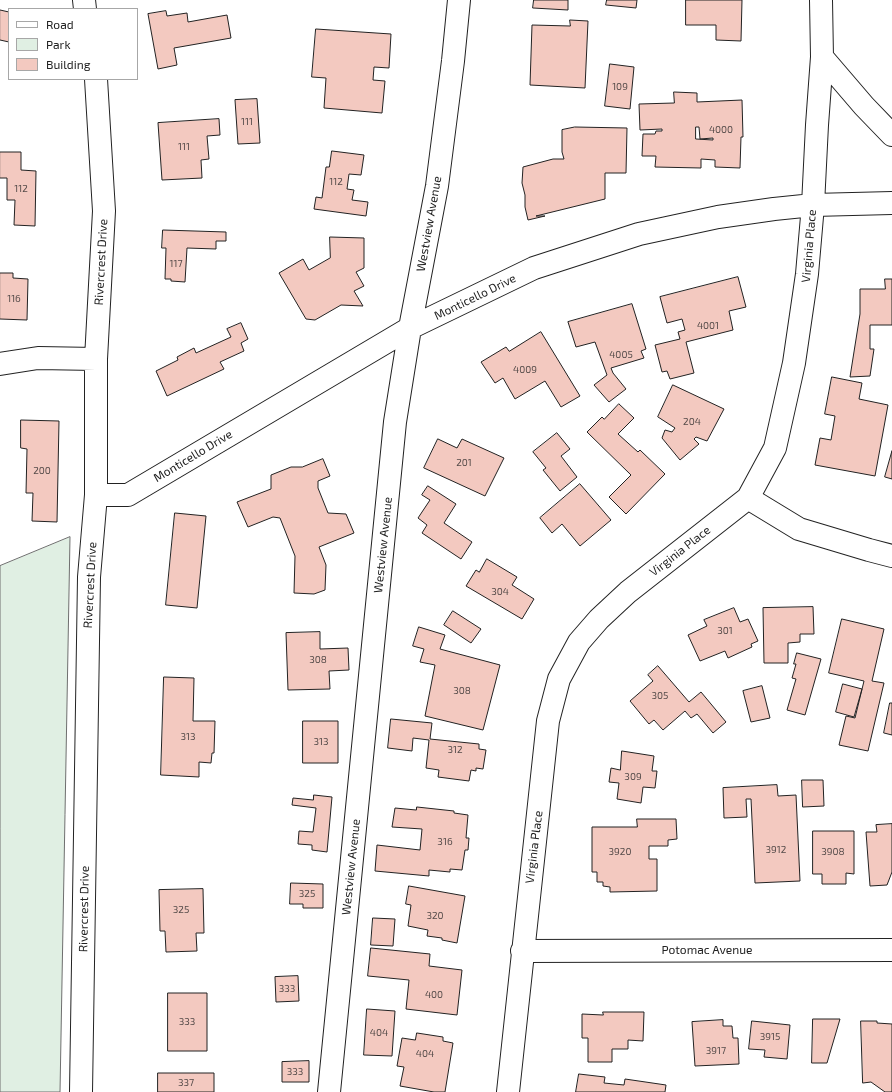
<!DOCTYPE html>
<style>
body{margin:0}
#map{position:relative;width:892px;height:1092px;overflow:hidden;background:#fff;font-family:"Exo 2",sans-serif}
canvas{display:block}
.legend{position:absolute;left:8px;top:8px;width:130px;height:72px;box-sizing:border-box;background:#fff;border:1px solid #a7a7a7;margin:0;padding:5px 7px;list-style:none;font-size:12px;color:#222}
.legend li{display:flex;align-items:center;gap:8px;height:20px}
.legend b{width:20px;border:1px solid #a7a7a7}
</style>
<div id="map">
<canvas width="892" height="1092"></canvas>
<ul class="legend">
<li><b style="height:5px;background:#fff"></b>Road</li>
<li><b style="height:11px;background:#e0efe3"></b>Park</li>
<li><b style="height:11px;background:#f3c9c0"></b>Building</li>
</ul>
</div>
<script>
const g = document.querySelector('canvas').getContext('2d');
g.lineJoin = 'round';
function paint(path, color) {
  g.fillStyle = color;
  g.fill(path, 'evenodd');
}
function trace(path, color, width, dash) {
  g.strokeStyle = color;
  g.lineWidth = width;
  g.lineCap = dash ? 'butt' : 'round';
  g.setLineDash(dash || []);
  g.stroke(path);
}
function drawText(font, color, halo, rows, align = 'center') {
  g.font = font + ' "Exo 2",sans-serif';
  g.lineWidth = 3;
  g.setLineDash([]);
  g.textBaseline = 'middle';
  g.strokeStyle = halo;
  g.fillStyle = color;
  for (const [text, x, y, turn = 0] of rows) {
    g.save();
    g.translate(x, y);
    g.rotate((+turn || 0) * Math.PI / 180);
    g.textAlign = isNaN(turn) ? turn : align;
    if (halo) g.strokeText(text, 0, 0);
    g.fillText(text, 0, 0);
    g.restore();
  }
}
const green = new Path2D(`
 M70 537 60 1092H0V566Z`);
paint(green, '#e0efe3');
trace(green, '#6f6f6f', 1);
const building = new Path2D(`
 M534 0H568V10L533 8Z
 M607 0H637L636 8 606 5Z
 M686 0H742L741 41 716 40V25H686Z
 M0 10 9 12V42L0 40Z
 M166 11 167 16 187 13 188 22 227 15 231 38 174 48 177 65 158 69 148 14Z
 M570 20 588 21 585 88 530 85 532 25 570 26Z
 M316 29 391 34 389 68 374 67 373 80 385 81 382 113 324 108 326 78 312 77Z
 M610 64 634 67 630 109 605 106Z
 M674 92 697 93V102L742 100 743 137H741L740 168 715 167V160L701 159V168L655 167 656 156H642L643 134H655L656 131H662V129L640 130 639 104 674 103ZM696 127H699L700 139 713 138V140L696 139Z
 M257 99 260 143 238 144 235 100Z
 M219 119 220 135 207 136 209 159 201 160 202 178 162 180 158 123Z
 M575 127 627 128 626 173H605V199L536 216H545L528 220 525 207V195L522 183 523 167 553 159H564L562 152V130Z
 M332 151 364 155 361 175 349 174 347 189 354 190 352 200 368 202 366 216 314 209 316 197 322 198 326 167H329Z
 M0 152H21V170L36 171 35 226 14 225 15 200H7V178H0Z
 M163 230 226 232V241H216V249L187 248 185 282 171 281V279H165L166 248H162Z
 M330 237 364 238V268L356 272 364 286 354 291 363 306 341 305 315 320 306 319 279 273 303 259 309 270 330 258Z
 M0 273H13V278L28 279 27 320 0 319Z
 M738 277 746 307 729 311 733 330 686 342 694 373 670 379 667 371 662 372 655 345 680 339 678 332 685 330 682 319 667 323 660 297Z
 M885 279H892V325H870V349H874L870 376 850 377 860 314V289H885Z
 M632 304 646 349 641 351 644 358 611 368 613 373 626 389 609 402 594 385 607 375 595 342 576 347 568 322Z
 M241 323 248 339 241 343 244 351 220 362 224 369 167 396 156 371 178 360 177 357 194 348 196 353 231 337 227 329Z
 M541 332 580 396 561 407 545 381 515 399 503 378 495 383 481 362 506 347 509 351Z
 M832 377 862 383 859 399 888 405 875 476 815 465 820 438 831 440 835 416 825 414Z
 M673 385 724 409 707 441 696 437 694 439 699 444 680 460 662 438 665 430 672 432 675 428 658 417Z
 M619 404 634 418 618 434 638 452 640 450 665 474 626 514 609 497 631 475 587 432 602 417 604 419Z
 M21 420 59 421 57 522 32 521 33 493H26L27 449 21 448Z
 M557 433 570 449 561 456 577 477 560 491 543 470 546 468 533 452Z
 M438 439 457 448 462 439 504 458 485 496 424 468Z
 M892 451V479L885 477Z
 M323 459 330 476 318 481V488L328 513 346 514 354 533 319 547 326 565 325 590 314 594 294 593 295 556 280 518 273 517 248 527 237 502 271 489V475L291 467H302Z
 M580 484 611 520 580 546 562 524 552 533 540 518Z
 M428 486 456 504 444 523 472 542 461 559 422 533 427 525 418 518 430 500 422 495Z
 M175 513 206 516 197 608 166 605Z
 M487 559 517 577 512 585 534 599 522 619 466 586 476 570 479 572Z
 M813 607 814 634H800V642L788 643V663H764L763 608Z
 M734 608 740 622 748 619 758 641 751 644 752 647 728 658 725 651 700 661 688 635 707 626 704 620Z
 M453 611 481 629 471 643 444 625Z
 M842 619 884 629 872 681 884 683 868 751 839 745 846 716 855 718 864 681 829 673Z
 M419 627 445 635 440 649 500 665 483 730 425 716 435 665 420 662 424 649 413 646Z
 M320 632V649L348 648 349 670 329 671 330 689 288 690 286 633Z
 M797 653 821 659 805 715 787 710 796 679 792 678 796 664H794Z
 M658 666 689 702 701 692 726 722 713 733 697 714 691 718 685 711 663 730 654 720 649 724 630 701 653 681 648 675Z
 M164 677 194 678 193 721H215L214 753H212L211 763 199 762V777L161 775Z
 M843 684 862 689 854 717 836 712Z
 M762 686 770 718 751 722 743 691Z
 M890 703H892V735L884 733Z
 M391 719 432 723 430 739 479 744V749L486 750 483 769 476 768V771L471 770 469 781 438 777 439 770 426 768 429 740 413 738 412 751 388 748Z
 M303 721H338V763H303Z
 M622 751 654 756 652 771H657L655 788 643 787 641 803 617 799 619 783 609 782 611 768 620 770Z
 M802 780H823L824 806 803 807Z
 M777 785 778 796 796 795 800 881 755 883 751 799H746L747 817 724 818 723 788Z
 M314 795 332 797 327 852 312 850V845L298 844 299 831 313 832 316 808 292 805 293 798 313 800Z
 M417 807 454 811V813L468 815 466 838H469L468 850H465L462 870 450 869V872L429 870V876L375 871 377 845 420 850 422 829 392 827 395 808 416 810Z
 M637 819H676L677 839 668 840V846H649V859H657V891L610 892V887L603 886V882H597V872H592V827H637Z
 M892 824V872L887 885 870 886 866 832H877L876 825Z
 M813 831H854V874L846 873V884H822V874H813Z
 M291 883 323 884V908H303V904H290Z
 M409 886 465 896 457 943 442 940V938L427 936 428 930 408 926 411 905 406 904Z
 M203 889 204 933H196L197 951 166 952 165 931H160L159 890Z
 M373 918 395 919 393 946 371 945Z
 M371 948 430 954 429 966 462 970 457 1015 406 1009 409 980 368 976Z
 M298 976 299 1001 276 1002 275 977Z
 M168 993H207V1051H168Z
 M367 1009 395 1011 392 1056 364 1055Z
 M603 1012H644L643 1041 628 1040V1049H612V1062H588V1038H582V1014L603 1015Z
 M813 1019H840L827 1063H812Z
 M723 1020V1026H732L733 1038H738L739 1064 695 1066 692 1022Z
 M752 1021 790 1025 787 1059 764 1057 765 1050 749 1049Z
 M861 1021H877V1023L892 1024V1092H885L871 1082 863 1083Z
 M417 1033 443 1037V1041L453 1043 445 1092H434L400 1086 404 1067 397 1066 402 1038 415 1040Z
 M309 1061V1082H282V1062Z
 M158 1073H214V1092H158Z
 M579 1074 605 1077 604 1083 624 1085 625 1079 666 1085 665 1092H576Z`);
paint(building, '#f3c9c0');
trace(building, '#222', 1);
const minor = new Path2D(`
 M84 0 85 9
 M822 57 864 106 892 135
 M0 364 38 358 96 359
 M96 495H128L410 328 534 268 639 234 718 217 774 209 813 205 892 203
 M748 498 799 529 869 550 892 556
 M522 951 892 950
 M81 1092 89 577 96 495V359L104 211 96 79
 M329 1092 395 422 410 328 437 186 453 61 459 0
 M508 1092 548 721 559 679 579 642 599 619 628 592 748 498 775 448 794 363 807 274 813 205 817 125 822 57 821 0`);
trace(minor, '#222', 24);
trace(minor, '#fff', 22);
drawText('10px', '#564c4a', null, [
 ["109",620,87],
 ["111",247,122],
 ["4000",721,130],
 ["111",184,147],
 ["112",336,182],
 ["112",21,189],
 ["117",176,264],
 ["116",14,299],
 ["4001",708,326],
 ["4005",621,355],
 ["4009",525,370],
 ["204",692,422],
 ["201",464,463],
 ["200",42,471],
 ["304",500,592],
 ["301",725,631],
 ["308",318,660],
 ["308",462,691],
 ["305",660,696],
 ["313",188,737],
 ["313",321,742],
 ["312",455,750],
 ["309",633,777],
 ["316",445,842],
 ["3912",776,850],
 ["3920",620,852],
 ["3908",833,852],
 ["325",307,894],
 ["325",181,910],
 ["320",435,916],
 ["333",287,989],
 ["400",434,995],
 ["333",187,1022],
 ["404",379,1033],
 ["3915",770,1037],
 ["3917",716,1051],
 ["404",425,1054],
 ["333",295,1072],
 ["337",186,1083]
]);
drawText('12px', '#222', '#fff', [
 ["Westview Avenue",429,224,-80],
 ["Virginia Place",809,246,-85],
 ["Rivercrest Drive",101,262,-87],
 ["Monticello Drive",475,297,-26],
 ["Monticello Drive",193,456,-31],
 ["Westview Avenue",383,545,-84],
 ["Virginia Place",680,551,-38],
 ["Rivercrest Drive",90,585,-87],
 ["Virginia Place",534,847,-83],
 ["Westview Avenue",351,867,-84],
 ["Rivercrest Drive",84,909,-89],
 ["Potomac Avenue",707,950]
]);
</script>
